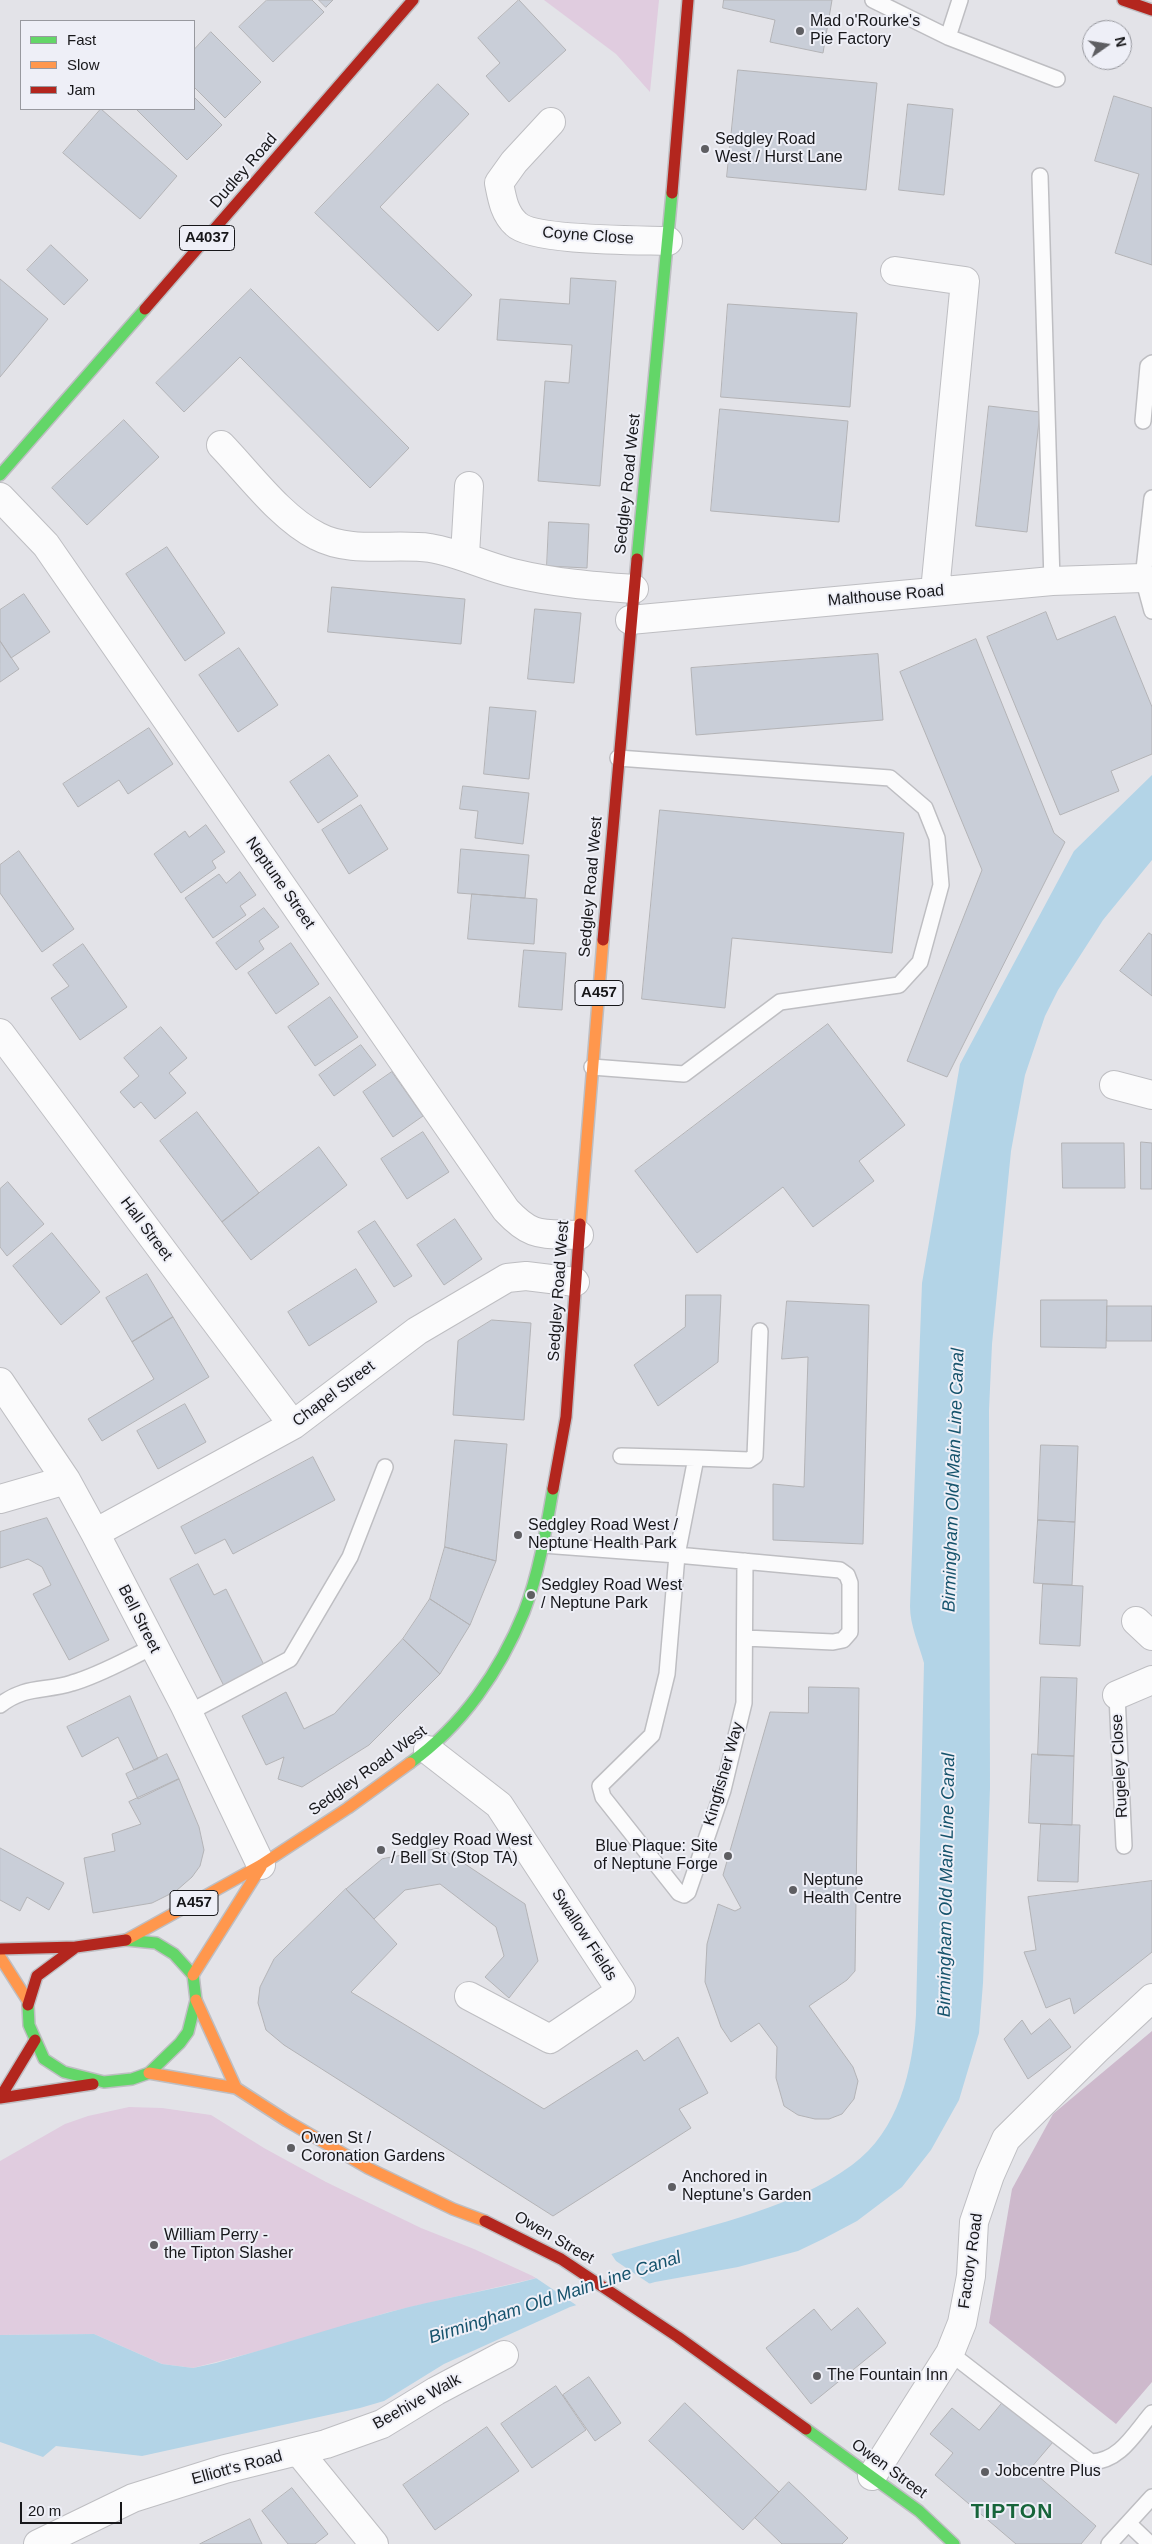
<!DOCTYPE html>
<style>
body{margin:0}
#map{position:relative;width:1152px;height:2544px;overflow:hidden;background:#e3e3e8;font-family:Arial,sans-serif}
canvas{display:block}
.legend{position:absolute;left:20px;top:20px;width:175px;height:90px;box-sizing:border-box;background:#eeeff7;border:1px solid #98999f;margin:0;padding:6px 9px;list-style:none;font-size:15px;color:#17171a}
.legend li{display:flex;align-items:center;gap:10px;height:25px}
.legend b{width:25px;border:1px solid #98999f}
.north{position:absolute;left:1082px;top:20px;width:50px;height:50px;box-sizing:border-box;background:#eeeff7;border:1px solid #98999f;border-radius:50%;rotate:77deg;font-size:14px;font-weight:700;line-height:20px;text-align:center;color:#17171a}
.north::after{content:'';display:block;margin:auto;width:18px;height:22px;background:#5e5e62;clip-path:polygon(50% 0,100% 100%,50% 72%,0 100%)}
.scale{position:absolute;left:20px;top:2502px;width:102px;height:22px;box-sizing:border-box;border:2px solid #17171a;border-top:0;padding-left:6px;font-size:15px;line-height:18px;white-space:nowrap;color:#17171a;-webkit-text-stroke:4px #eeeff7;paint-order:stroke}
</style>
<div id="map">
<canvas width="1152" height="2544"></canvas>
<ul class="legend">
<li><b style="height:6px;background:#63d668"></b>Fast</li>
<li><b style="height:6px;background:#ff974d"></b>Slow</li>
<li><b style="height:6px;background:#b3261e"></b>Jam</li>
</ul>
<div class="north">N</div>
<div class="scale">20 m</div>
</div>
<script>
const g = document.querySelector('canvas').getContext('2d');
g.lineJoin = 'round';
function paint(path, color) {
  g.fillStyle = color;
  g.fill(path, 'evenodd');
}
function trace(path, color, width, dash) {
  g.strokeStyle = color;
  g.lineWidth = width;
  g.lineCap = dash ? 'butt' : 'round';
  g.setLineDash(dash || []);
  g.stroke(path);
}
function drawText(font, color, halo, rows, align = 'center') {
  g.font = font + ' Arial,sans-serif';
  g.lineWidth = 4;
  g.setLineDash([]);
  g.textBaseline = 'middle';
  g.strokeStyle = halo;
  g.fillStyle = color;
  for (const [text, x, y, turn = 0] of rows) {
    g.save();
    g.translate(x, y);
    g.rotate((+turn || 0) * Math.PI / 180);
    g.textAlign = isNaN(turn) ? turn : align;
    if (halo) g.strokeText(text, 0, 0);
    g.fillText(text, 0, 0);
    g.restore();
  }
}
paint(new Path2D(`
 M544 0H659L650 92 616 54Z
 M129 2107 162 2108 211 2115 264 2148 326 2182 421 2228 474 2249 537 2278 389 2312 290 2343 193 2368 162 2364 94 2334 0 2335V2161L65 2124 88 2116Z`), '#e0ccdf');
paint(new Path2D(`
 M1152 2031V2382L1116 2424 989 2323 1012 2189 1053 2114Z`), '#cdb9cc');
paint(new Path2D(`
 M1152 775V860L1103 920 1058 990 1045 1016 1025 1075 1011 1151 992 1344 989 1410 990 1788 983 1983 979 2033 959 2100 931 2150 902 2187 857 2221 823 2239 798 2251 738 2267 655 2282 570 2307 444 2364 384 2401 360 2408 142 2456 56 2446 43 2457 0 2442V2335L94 2334 162 2364 193 2368 216 2363C274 2347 331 2328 390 2312 438 2299 488 2291 537 2278 567 2270 595 2258 625 2250 698 2228 790 2211 852 2165 899 2131 913 2069 916 2015L924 1663C919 1644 910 1626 910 1606L922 1283 960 1064 1074 851Z`), '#b3d4e7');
paint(new Path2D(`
 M610 2252 616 2261 653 2286 579 2307 533 2276Z`), '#e3e3e8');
const building = new Path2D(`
 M267 0H312L324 12 273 62 239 27Z
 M319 0H333L326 7Z
 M519 0 566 50 509 102 486 76 500 63 478 38Z
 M724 0H832L823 53 770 42 775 20 723 8Z
 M211 32 261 82 225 118 194 87V50Z
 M738 70 877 83 866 190 727 177Z
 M438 84 469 114 380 207 472 295 438 331 315 213Z
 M1114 96 1152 108V265L1115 253 1139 174 1095 161Z
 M194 97 222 125 187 160 136 109H194Z
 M908 104 953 109 944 195 899 190Z
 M101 109 177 176 140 219 63 153Z
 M51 245 88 280 64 305 27 270Z
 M571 278 616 281 600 486 538 481 545 381 569 383 572 345 497 340 500 299 569 304Z
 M0 279 48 319 0 377Z
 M251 289 409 448 370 488 240 357 184 412 156 383Z
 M728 304 857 313 850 407 721 397Z
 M989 406 1040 412 1027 532 976 526Z
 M720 409 848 421 839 522 711 511Z
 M124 420 159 457 87 525 52 488Z
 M549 522 589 524 587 568 547 566Z
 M167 547 225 633 185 661 126 574Z
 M332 587 465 599 461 644 328 632Z
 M24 594 50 632 11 658 0 641V610Z
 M535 609 581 613 574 683 528 679Z
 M1046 612 1057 640 1115 616 1152 707V754L1111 771 1119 791 1060 815 987 637Z
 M976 639 1054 833 1065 842 947 1077 907 1061 982 870 900 672Z
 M0 641 19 669 0 682Z
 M239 648 278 705 238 732 199 675Z
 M878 654 883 720 696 735 691 668Z
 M490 707 536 711 529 779 484 774Z
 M149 728 173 764 128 794 119 780 78 807 63 784Z
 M329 755 358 796 318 823 290 782Z
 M463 786 529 793 523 844 475 838 478 811 460 809Z
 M361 805 388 849 349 874 322 830Z
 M660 810 904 833 892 953 732 938 725 1008 642 999Z
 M206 825 225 852 212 861 216 868 181 893 154 854 185 831 189 837Z
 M461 849 529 855 525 898 458 893Z
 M19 851 74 929 42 952 0 893V865Z
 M240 872 256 895 240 906 246 915 213 938 185 898 219 874 226 883Z
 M472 894 537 899 534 944 468 939Z
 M264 908 279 927 259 941 264 949 236 970 216 943Z
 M1149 933 1152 935V996L1120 971Z
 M291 943 319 984 276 1014 248 973Z
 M83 944 127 1007 80 1040 51 998 69 986 53 965Z
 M524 950 566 953 562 1010 519 1007Z
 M330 997 358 1037 315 1066 288 1027Z
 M828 1024 905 1125 859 1161 874 1181 813 1227 783 1187 697 1253 635 1171Z
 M161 1027 187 1058 169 1073 186 1093 155 1119 141 1102 134 1108 120 1092 139 1076 124 1058Z
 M361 1045 376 1065 334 1096 319 1075Z
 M392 1072 423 1116 393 1137 363 1092Z
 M197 1112 259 1193 222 1222 160 1141Z
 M423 1132 449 1172 407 1199 381 1159Z
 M1141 1142 1152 1143V1189H1141Z
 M1062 1143H1124L1125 1188H1063Z
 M319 1147 347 1185 251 1260 222 1222Z
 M8 1182 44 1224 7 1256 0 1247V1189Z
 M455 1219 482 1259 444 1285 417 1245Z
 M375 1221 412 1276 394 1287 358 1232Z
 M52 1233 100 1292 61 1325 13 1266Z
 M356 1269 377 1302 309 1346 288 1312Z
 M147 1274 173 1317 132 1342 106 1298Z
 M686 1295H721L718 1362 658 1406 634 1365 685 1327Z
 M1041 1300H1107L1106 1348 1041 1347Z
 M787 1301 869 1305 863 1544 773 1540V1484L804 1487 808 1357 782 1359Z
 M1107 1306H1152V1341H1107Z
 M173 1317 209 1377 102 1441 88 1419 154 1379 132 1342Z
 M492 1320 531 1323 524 1420 453 1415 458 1341Z
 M185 1404 206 1442 158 1469 137 1431Z
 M455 1440 507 1444 496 1561 445 1547Z
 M1041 1445 1078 1446 1075 1522 1038 1520Z
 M313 1457 335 1500 233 1554 225 1539 195 1554 181 1527Z
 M47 1518 109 1640 69 1660 33 1594 51 1585 42 1567 28 1559 0 1568V1532Z
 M1038 1520 1075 1522 1072 1585 1034 1583Z
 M445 1547 496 1561 470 1625 430 1599Z
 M198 1564 214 1595 226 1589 266 1669 226 1690 170 1579Z
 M1043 1584 1083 1586 1080 1646 1040 1644Z
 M430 1599 470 1625 440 1674 403 1639Z
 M403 1639 440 1674 369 1745 302 1787 278 1779 284 1757 266 1765 242 1716 286 1692 304 1729 334 1714Z
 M1041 1677 1077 1678 1074 1756 1038 1755Z
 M809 1687 859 1688 855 1971 847 1980 809 2006 853 2067 858 2081 854 2099 842 2114 829 2119H815L798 2115 784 2106 776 2078 777 2047 759 2023 731 2042 721 2027 705 1982 707 1944 718 1904 735 1911 741 1908 723 1875 770 1712 808 1713Z
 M130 1696 158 1759 134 1770 118 1737 82 1757 67 1727Z
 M167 1754 179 1779 138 1799 126 1774Z
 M1032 1754 1074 1756 1072 1825 1029 1823Z
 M179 1779 199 1827 204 1850 200 1866 192 1877 176 1891 152 1903 93 1913 84 1858 115 1851 112 1834 141 1824 129 1802Z
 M1041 1824 1080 1825 1078 1882 1038 1881Z
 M0 1848 64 1883 49 1910 27 1897 20 1911 0 1900Z
 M441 1848 525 1904 538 1961 509 1998 485 1977 504 1956 496 1927 440 1884 405 1890 374 1919 346 1889 382 1859Z
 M1152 1881V1952L1074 2014 1070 1998 1046 2008 1024 1952 1036 1950 1028 1897Z
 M346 1889 397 1944 351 1992 544 2109 637 2050 644 2061 678 2037 708 2093 679 2109 691 2128 553 2216 284 2045 266 2030 258 2003 260 1987 274 1959Z
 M1050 2019 1071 2047 1028 2079 1004 2039 1022 2020 1031 2034Z
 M858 2308 886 2343 811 2404 766 2348 814 2309 831 2330Z
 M589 2377 621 2423 595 2441 563 2395Z
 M556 2386 586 2430 532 2468 501 2424Z
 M1004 2401 1053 2442 1030 2469 1096 2526 1081 2544H1016L935 2475 953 2453 930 2434 952 2408 979 2430Z
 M685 2403 779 2492 743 2530 649 2441Z
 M487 2427 519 2471 435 2530 403 2485Z
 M789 2482 848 2538 842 2544H782L755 2518Z
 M292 2488 328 2534 315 2544H288L262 2511Z
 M250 2519 262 2544H200Z`);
paint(building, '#c9ced8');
trace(building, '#b3b3b6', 1);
const lane = new Path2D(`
 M873 0 948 37 1057 79
 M948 37 960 0
 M1040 176 1052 581
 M1143 421 1148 366 1152 363
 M1152 498 1143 578 1152 611
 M592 1067 684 1074 780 1002 899 985 920 962 941 885 937 838 925 808 890 778 618 758
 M621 1456 696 1458
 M543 1545 677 1555 696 1458 749 1460 755 1456 760 1331
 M745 1638 833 1642 843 1640 850 1632V1583L847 1575 840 1570 677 1555 667 1674 652 1735 600 1786 603 1797 679 1893 684 1895 688 1892 723 1790 744 1703 745 1561
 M1117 1695 1124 1846
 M0 1705C26 1685 45 1692 72 1683 100 1675 127 1659 153 1647
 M188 1713 290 1659 350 1557 385 1467
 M950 2353 1091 2462C1120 2461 1134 2434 1152 2413
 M1129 2524 1150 2544
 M1109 2544 1152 2497`);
const street = new Path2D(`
 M551 122 514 162 499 183C502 198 504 213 516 224 533 241 639 240 668 241
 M895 271 965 281 935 591
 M221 445C249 474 281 518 317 536 351 554 393 543 430 548 460 553 484 566 513 573 554 583 593 586 634 589
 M0 497 46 545 506 1210C533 1239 542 1233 579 1235
 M465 555 469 486
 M630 620 1052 581 1143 578
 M0 1033 293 1425
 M1114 1085 1152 1095
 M0 1382 66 1480 95 1533 184 1704 261 1865
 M0 1499 66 1480
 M95 1533 293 1425 417 1331 507 1278 526 1276 575 1282
 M1136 1621 1152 1636
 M1117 1695 1152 1680
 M428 1750 499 1805 621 1991 550 2039 469 1996
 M299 2452 374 2544
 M872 2476 950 2353 962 2323 971 2276 974 2222 990 2175 1006 2139 1096 2050 1152 1998
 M38 2544 133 2498 225 2469 326 2444 382 2424 436 2391 504 2355`);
const fast = new Path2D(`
 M0 475 145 309
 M637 559 672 193
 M410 1763C462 1726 500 1671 524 1612 539 1573 546 1530 553 1489
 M28 2005 29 2025 44 2059 64 2072 104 2082 132 2079 149 2073 180 2043 188 2032 196 2000 193 1975 174 1954 156 1943 126 1940
 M806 2429 919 2511 954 2544`);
const slow = new Path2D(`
 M580 1224 603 940
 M126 1940 261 1865 348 1808 410 1763
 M0 1957 28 2001
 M193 1975 261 1867
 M196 2000 236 2088
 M149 2073 236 2088 287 2121 368 2168 453 2209 485 2221`);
const jam = new Path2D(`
 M1123 0 1152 10
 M672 193 688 0
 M145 309 413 0
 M603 940 637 559
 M553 1489 566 1417 580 1224
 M0 1949 76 1947
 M28 2005 37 1976 76 1947 126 1940
 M0 2098 93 2084
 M0 2098 35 2040
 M485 2221 561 2259 678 2337 806 2429`);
trace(lane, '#bebec2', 18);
trace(street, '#bebec2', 30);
trace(fast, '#bebec2', 14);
trace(slow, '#bebec2', 14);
trace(jam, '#bebec2', 14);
trace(lane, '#fbfbfc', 15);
trace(street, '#fbfbfc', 28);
trace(fast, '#63d668', 11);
trace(slow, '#ff974d', 11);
trace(jam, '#b3261e', 11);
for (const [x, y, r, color] of [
 [800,31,5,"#5e5e62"],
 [705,149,5,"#5e5e62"],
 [518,1535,5,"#5e5e62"],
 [531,1595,5,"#5e5e62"],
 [381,1850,5,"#5e5e62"],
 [728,1856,5,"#5e5e62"],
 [793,1890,5,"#5e5e62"],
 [291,2148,5,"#5e5e62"],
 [672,2187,5,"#5e5e62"],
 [154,2245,5,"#5e5e62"],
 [817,2376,5,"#5e5e62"],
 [985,2472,5,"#5e5e62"]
]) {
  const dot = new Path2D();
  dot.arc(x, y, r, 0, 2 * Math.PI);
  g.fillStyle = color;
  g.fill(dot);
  trace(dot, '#eeeff7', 2);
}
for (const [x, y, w] of [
 [207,238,55],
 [599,993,48],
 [194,1903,48]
]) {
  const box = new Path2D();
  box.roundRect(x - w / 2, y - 12.5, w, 25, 4);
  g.fillStyle = '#eeeff7';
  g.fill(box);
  trace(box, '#17171a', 1);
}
drawText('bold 15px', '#17171a', null, [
 ["A4037",207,238],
 ["A457",599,993],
 ["A457",194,1903]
]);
drawText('16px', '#17171a', '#eeeff7', [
 ["Mad o'Rourke's",810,22],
 ["Pie Factory",810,40],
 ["Sedgley Road",715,140],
 ["West / Hurst Lane",715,158],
 ["Sedgley Road West /",528,1526],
 ["Neptune Health Park",528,1544],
 ["Sedgley Road West",541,1586],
 ["/ Neptune Park",541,1604],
 ["Sedgley Road West",391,1841],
 ["/ Bell St (Stop TA)",391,1859],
 ["Blue Plaque: Site",718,1847,"right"],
 ["of Neptune Forge",718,1865,"right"],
 ["Neptune",803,1881],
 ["Health Centre",803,1899],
 ["Owen St /",301,2139],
 ["Coronation Gardens",301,2157],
 ["Anchored in",682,2178],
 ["Neptune's Garden",682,2196],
 ["William Perry -",164,2236],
 ["the Tipton Slasher",164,2254],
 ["The Fountain Inn",827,2376],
 ["Jobcentre Plus",995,2472]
], 'left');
drawText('16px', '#17171a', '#eeeff7', [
 ["Dudley Road",244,171,-49],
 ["Coyne Close",588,236,4],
 ["Sedgley Road West",628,484,-84],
 ["Malthouse Road",886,596,-5],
 ["Neptune Street",280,883,55],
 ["Sedgley Road West",591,887,-85],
 ["Hall Street",146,1229,53],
 ["Sedgley Road West",559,1291,-86],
 ["Chapel Street",334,1394,-37],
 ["Bell Street",139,1619,63],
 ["Rugeley Close",1120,1766,-93],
 ["Sedgley Road West",368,1771,-36],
 ["Kingfisher Way",724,1774,-74],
 ["Swallow Fields",584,1935,57],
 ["Owen Street",554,2238,30],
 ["Factory Road",971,2261,-82],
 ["Beehive Walk",417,2402,-29],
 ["Elliott's Road",237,2468,-15],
 ["Owen Street",889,2469,36]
]);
drawText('italic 18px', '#16536c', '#eeeff7', [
 ["Birmingham Old Main Line Canal",954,1480,-88],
 ["Birmingham Old Main Line Canal",947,1885,-89],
 ["Birmingham Old Main Line Canal",555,2298,-18]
]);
g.letterSpacing = '1px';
drawText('bold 21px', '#17653b', '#eeeff7', [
 ["TIPTON",1012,2512]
]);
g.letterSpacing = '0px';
</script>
